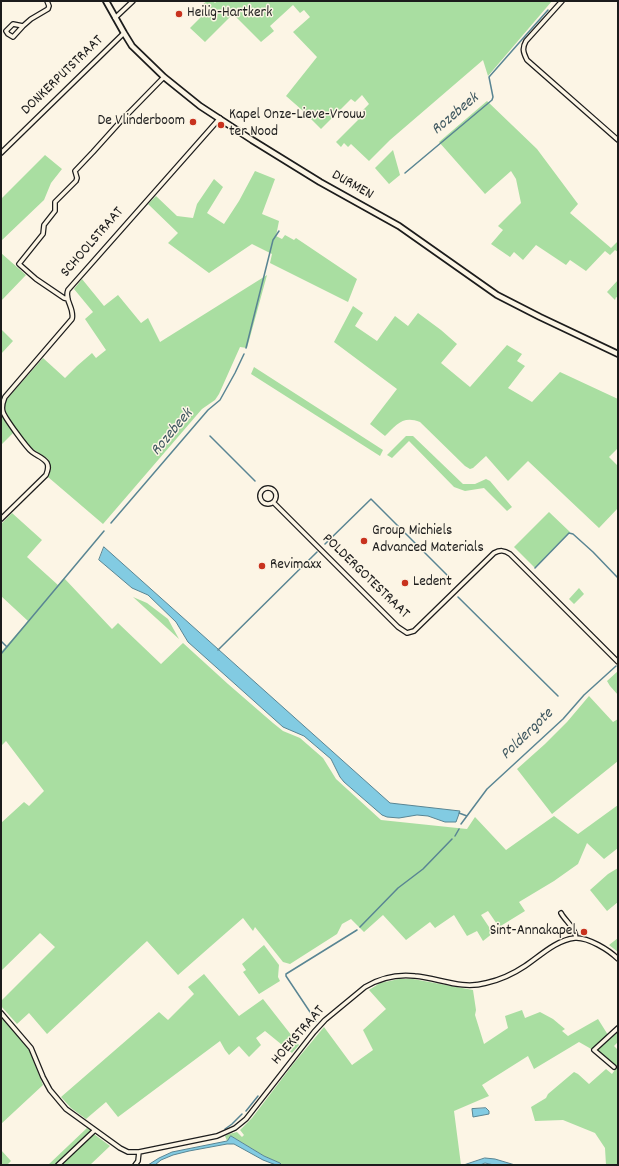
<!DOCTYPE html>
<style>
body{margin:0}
#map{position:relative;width:619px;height:1166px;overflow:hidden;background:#fcf5e5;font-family:Dekko,sans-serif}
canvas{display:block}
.frame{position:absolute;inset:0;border:2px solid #1c1c1c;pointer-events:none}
</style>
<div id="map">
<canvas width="619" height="1166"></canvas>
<div class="frame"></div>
</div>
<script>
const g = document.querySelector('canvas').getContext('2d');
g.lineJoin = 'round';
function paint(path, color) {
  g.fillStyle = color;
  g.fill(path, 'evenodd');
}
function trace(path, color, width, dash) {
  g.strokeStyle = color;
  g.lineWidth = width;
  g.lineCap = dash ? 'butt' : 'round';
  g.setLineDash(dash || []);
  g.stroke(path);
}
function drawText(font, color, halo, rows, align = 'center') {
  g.font = font + ' Dekko,sans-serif';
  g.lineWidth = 3;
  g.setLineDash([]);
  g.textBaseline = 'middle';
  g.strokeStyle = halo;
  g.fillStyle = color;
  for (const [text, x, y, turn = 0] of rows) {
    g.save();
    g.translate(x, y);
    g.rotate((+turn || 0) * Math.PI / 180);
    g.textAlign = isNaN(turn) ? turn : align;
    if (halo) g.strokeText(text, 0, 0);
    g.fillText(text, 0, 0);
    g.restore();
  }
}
paint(new Path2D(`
 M207 1H213L215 3 217 1H552L488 76 483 60 390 140 369 161 351 144 348 147 344 143 341 147 336 142 358 120 356 117 369 104 362 95 355 102 351 99 321 129 302 110 286 96 317 57 293 32 310 17 304 10 300 13 293 5 270 26 274 31 261 42 233 14 205 42 190 28 207 11 202 5Z
 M487 101 537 149 578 204 570 213 611 248 618 241V252L615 250 610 255 605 251 586 271 570 260 566 265 536 245 523 260 514 252 510 257 491 244 503 230 498 226 521 203 516 179 511 171 485 194 439 142Z
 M393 150 400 175 389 184 375 168Z
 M45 155 62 169 51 183 44 200 1 241V199Z
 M255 171 275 179 262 214 279 221 276 236 282 239 285 235 294 240 296 238 357 279 348 302 270 263 272 254 252 244 209 273 168 243 178 233 148 204 156 196 177 216 193 218 197 204 214 179 223 187 207 213 224 224 239 201Z
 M1 253 26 275 1 301Z
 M267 275 247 348 240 347 219 394 215 400 202 409 103 524 48 477 51 468 48 459C43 455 36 452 32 448 25 442 6 417 5 408 4 405 5 402 7 399L43 358 65 378 77 366 92 353 96 358 106 350 85 319 93 312 74 289 82 279 104 306 118 295 141 323 148 318 160 342Z
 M618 280V298L616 297 615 300 607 292Z
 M353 306 363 313 355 326 377 341 395 316 408 326 418 313 441 330 457 344 441 363 470 387 507 345 522 354 517 361 525 366 508 388 532 402 560 372 618 399V448L609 457 618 466V508L599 528 528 461 508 481 486 456 473 468 470 469 465 466 420 422C403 415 396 425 385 436L370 424 397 389 334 342Z
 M1 329 13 341 1 354Z
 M254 367 383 450 380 456 251 374Z
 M1 413 14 432 1 445Z
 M406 436H413L463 484H475L486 479 490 481 512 507 507 511 484 488 465 491 454 487 409 441 392 458 387 455Z
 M549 512 570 532 535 568 514 547Z
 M12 513 42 540 27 557 58 585 64 578 112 629 118 623 161 664 183 643 228 684 273 723 283 731 300 738 323 758 336 779 381 820 467 829 475 817 506 850 554 816 578 834 618 805V848L604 859 587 843 578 864 554 881 519 902 525 911 499 927 488 911 481 915 493 933 483 941 477 931 467 936 454 915 435 928 430 922 406 940 383 915 364 932 351 919 342 924 337 934 290 964 283 962 255 927 253 931 243 918 178 975 147 941 47 1034 29 1013 17 1024 1 1006V1001L55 947 40 933 1 971V823L24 802 29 806 44 791 6 741 1 746V652L28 621 1 596V524Z
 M579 588 584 594 574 604 569 599Z
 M133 597 147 603 168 619 179 639Z
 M618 671V695L610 686 607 681Z
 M589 696 613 722 618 719V761L552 814 517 769 545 744 567 722Z
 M618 868V902L607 911 590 890 608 874Z
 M618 938V952L609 945Z
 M264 945 279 965 278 977 280 981 259 994 243 972 246 970 242 964Z
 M204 974 239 1016 263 999 299 1045 292 1053 265 1031 256 1038 261 1045 249 1057 239 1046 229 1055 225 1050 220 1041 118 1117 106 1102 86 1119 71 1108 61 1097 159 1012 168 1020 194 994 188 987Z
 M399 979H413L473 990 476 1010 475 1015 484 1044 508 1028 505 1016 522 1010 525 1018 540 1012 553 1019 565 1029 562 1031 568 1036 598 1019 608 1035 593 1050 579 1042 534 1069 528 1056 482 1085 489 1096 454 1111 461 1165H282L280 1163 264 1156 231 1136 227 1141 225 1136 229 1134 237 1132 242 1137 244 1135 240 1130 252 1118 294 1063 324 1027 352 1065 373 1050 363 1030 386 1009 369 990 380 983Z
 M1 1016 23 1040 29 1050 43 1085 1 1124Z
 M618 1031V1042L614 1046 618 1050V1165H606L605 1148 595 1133 563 1120 535 1121 531 1107 546 1098 548 1094 574 1072 578 1074 589 1084 606 1069 612 1074 617 1067 597 1051Z
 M87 1128 92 1131 56 1165H48Z
 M94 1134 110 1146 90 1165 62 1164Z
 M1 1150 11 1161 7 1165H1Z`), '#a9dea1');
const water = new Path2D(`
 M104 547 390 803 460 811 456 822H445L428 816 417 815 399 818 387 817 382 815 344 782 340 777 331 759 304 736 283 727 188 642 176 622 148 595 132 588 99 560Z
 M486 1108 489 1111V1114L473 1117 472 1109Z
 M231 1136 264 1156 280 1163 282 1165H276L263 1160 234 1144H227L189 1151 173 1155 161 1160 155 1165H148L159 1158 172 1152 227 1141Z
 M485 1158 495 1159 515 1165H494L485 1163 480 1165H464Z`);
paint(water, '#82cbe2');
trace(water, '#598593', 1);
trace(new Path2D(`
 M405 173 492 100 493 97 489 77 548 10
 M246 348 273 240 279 231
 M210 436 255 481
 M111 523 208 410 220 400 235 373 244 354
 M325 544 371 499 451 579
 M535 568 569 533 573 534 593 552 618 578
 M458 597 558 696
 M1 641 7 647
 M218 650 317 552
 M1 654 104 531
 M459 813 467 816
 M461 824 487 789 563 719 584 695 616 666
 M455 836 459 829
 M360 927 398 888 423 869 452 839
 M316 1021 286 976V974L357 930
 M246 1111 258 1096
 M225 1129 232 1124 242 1114`), '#598593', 1.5);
const minor = new Path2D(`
 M562 1 526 41C522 48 523 52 527 60L618 140
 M115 18 133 1
 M13 24 23 26 13 37 8 34 6 31Z
 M23 26 31 19 48 9 49 6 47 1
 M1 153 124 33
 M68 299 64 298 36 279 19 264 43 234 44 225 55 211V202L76 181 77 178 75 171 93 152 120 122 164 77
 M260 496a8 8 0 1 1 16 0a8 8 0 1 1-16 0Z
 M273 502 398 627 407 633 414 631 494 553C500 550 504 550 510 554L618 662
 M1 519 46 475C48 470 49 467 47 463 43 457 37 456 32 452 26 447 5 418 3 412 1 406 3 402 5 397L72 319C75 309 64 300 68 290L220 118
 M561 913C566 922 575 927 576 938
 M1 1013 31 1048 43 1077 50 1090 66 1109 120 1148 128 1152H139L217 1136 235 1128 246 1119 314 1032 325 1020 365 987C380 978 397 974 415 976 439 978 461 990 486 983 500 980 513 974 525 966 540 956 556 940 575 938 588 937 609 950 618 959
 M614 1067 594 1050 618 1028
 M58 1165 95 1130
 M135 1165 138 1161 139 1152`);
const tertiary = new Path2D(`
 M106 1 124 33 132 46 164 77 200 106 252 140 320 182 399 226 497 295 540 317 618 354`);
trace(minor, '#1c1c1c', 6);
trace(tertiary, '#1c1c1c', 8);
trace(minor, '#fcf5e5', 3.5);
trace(tertiary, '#fcf5e5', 4.5);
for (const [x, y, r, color] of [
 [179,14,4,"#c8321e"],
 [193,122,4,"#c8321e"],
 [221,125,4,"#c8321e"],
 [364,541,4,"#c8321e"],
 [262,566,4,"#c8321e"],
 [405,583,4,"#c8321e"],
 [584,932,4,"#c8321e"]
]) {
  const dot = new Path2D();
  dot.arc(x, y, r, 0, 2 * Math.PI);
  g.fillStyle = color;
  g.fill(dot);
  trace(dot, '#fcf5e5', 1.5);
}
drawText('15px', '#1c1c1c', '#fcf5e5', [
 ["Heilig-Hartkerk",187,14],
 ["Kapel Onze-Lieve-Vrouw",229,116],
 ["ter Nood",229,133],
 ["De Vlinderboom",185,122,"right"],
 ["Group Michiels",372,532],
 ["Advanced Materials",372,549],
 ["Revimaxx",270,566],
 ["Ledent",413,583],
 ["Sint-Annakapel",576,932,"right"]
], 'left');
drawText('15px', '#1c1c1c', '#fcf5e5', [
 ["DONKERPUTSTRAAT",63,76,-44],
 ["DURMEN",352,186,29],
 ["SCHOOLSTRAAT",93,243,-49],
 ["POLDERGOTESTRAAT",365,577,44],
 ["HOEKSTRAAT",299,1036,-49]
]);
drawText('italic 16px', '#405961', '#fcf5e5', [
 ["Rozebeek",456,115,-40],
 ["Rozebeek",173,433,-50],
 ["Poldergote",528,735,-44]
]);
</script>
